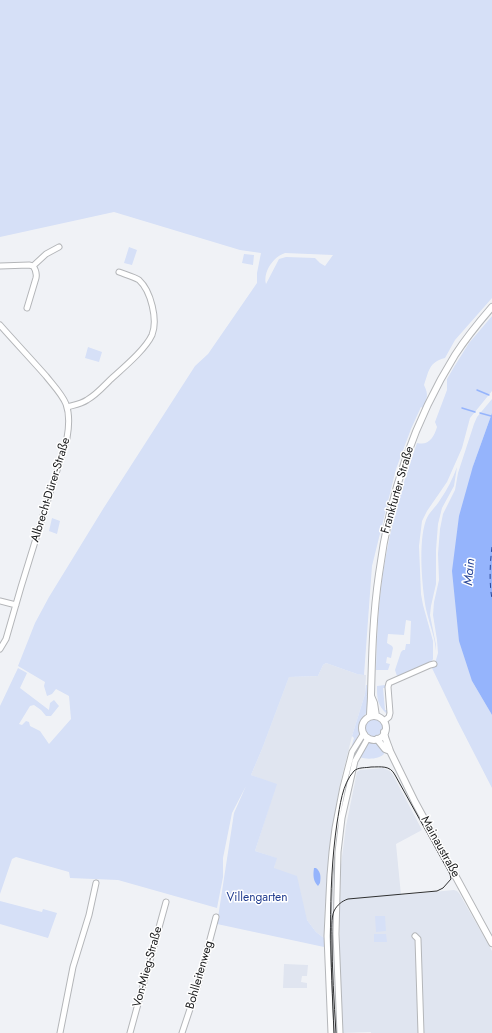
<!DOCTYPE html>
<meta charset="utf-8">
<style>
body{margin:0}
canvas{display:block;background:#f0f2f6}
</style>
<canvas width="492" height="1033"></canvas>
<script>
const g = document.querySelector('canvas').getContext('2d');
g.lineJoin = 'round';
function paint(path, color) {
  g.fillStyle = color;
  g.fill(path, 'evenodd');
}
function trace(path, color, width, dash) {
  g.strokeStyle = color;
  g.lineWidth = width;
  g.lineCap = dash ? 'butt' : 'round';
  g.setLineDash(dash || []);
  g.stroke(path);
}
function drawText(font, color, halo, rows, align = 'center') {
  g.font = font + ' Jost,sans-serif';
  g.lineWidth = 3;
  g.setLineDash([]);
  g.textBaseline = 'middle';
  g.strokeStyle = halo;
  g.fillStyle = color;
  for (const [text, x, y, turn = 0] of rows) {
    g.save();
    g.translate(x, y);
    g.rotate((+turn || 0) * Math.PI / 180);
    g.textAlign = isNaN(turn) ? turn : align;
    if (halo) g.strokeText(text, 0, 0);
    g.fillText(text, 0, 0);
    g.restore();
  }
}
paint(new Path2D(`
 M326 663 357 674 366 675 365 694 352 736 340 784 333 825 326 901H325L324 938 316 932 307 920 274 868 276 858 255 851 276 785 251 775 262 749 289 677 318 676 323 665Z
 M383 768 390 771 393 775 422 830 396 844 401 895 454 890 457 891 459 893 492 951V1033H371V1032L342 1033 340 961V905L341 865 346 826 357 772 360 770Z
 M284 964 308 965 307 976H302L301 982 307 983V988H283Z`), '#e0e5f0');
paint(new Path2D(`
 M0 0H492V298L455 340 445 358C429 362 429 371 424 385 429 395 427 398 423 408L421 407 411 429 396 469 372 566 364 675 357 674 326 663 323 665 318 676 289 677 262 749 251 775 277 784 255 851 277 858 274 868 297 876 307 920 316 932 324 938V947L217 924 234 813 246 786 232 813 223 858V877L217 908 118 880 70 878 69 872 16 857 12 859 0 894V706L18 668 27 673 20 688 49 710 50 703 54 700 59 706 51 716H46L41 710 34 705 30 706 19 724 22 725 26 721 29 722 30 726 40 731 49 744 71 719 69 696 56 689 52 694 47 696 44 686 45 682 18 666 35 623 49 597 103 509 195 366 208 354 257 283V273L261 253 240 250 114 212 0 237ZM285 253 333 255 325 266 320 263 315 258 286 257 279 259 266 284C263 272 273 257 285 253Z
 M129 247 137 250 132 265 124 263Z
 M244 254 254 255 253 265 242 263Z
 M492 316V391L470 418 462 448 447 482 427 511 422 521 419 546 421 594 423 605 433 641V659L431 662 398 677 397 676 395 670 401 652 403 650H405L406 644H410L411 621 406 620 404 635 388 634 387 643 392 646 393 648 391 658 387 657 386 663 390 664 388 670H376C377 638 378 605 383 573 390 528 402 485 417 443 429 446 434 437 437 427L435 422 447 390V379L454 367 469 343Z
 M88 347 102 352 99 362 85 358Z
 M492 399V413L473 466 472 681 492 715V788L458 722 431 666 436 660 438 653 437 640 433 615 434 602 439 580 438 554 440 529 443 514 455 490 458 473 474 424 477 417Z
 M457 467 454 486 442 508 438 524 436 550V584L431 606 430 615 436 645V651C435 637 429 623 426 609 422 587 418 542 426 520 429 512 436 507 440 500 447 490 453 478 457 467Z
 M52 518 60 521 57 534 49 531Z
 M366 685H367V712L360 721 359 726V734L353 745H352L354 738 352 736 365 694Z
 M385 685 386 688H383L385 710H388V713L387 714C377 705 377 698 377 686Z
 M364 727a10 10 0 1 1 20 0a10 10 0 1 1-20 0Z
 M371 742C378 742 384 748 384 754 380 759 366 760 360 757L368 743Z
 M0 901 42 912 43 909 57 913 48 938 0 924Z
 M375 916H385L386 931 376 932Z
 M374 934H386L387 942H374Z`), '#d6e0f7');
paint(new Path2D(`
 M492 413V715L472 681 459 641 452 571 459 516 473 466Z
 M314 868H316C321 872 321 877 320 883L318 886C313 881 313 875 314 868Z`), '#95b4fc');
trace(new Path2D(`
 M477 390 489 395
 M462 408 475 412
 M480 413 491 416`), '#95b4fc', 1.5);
trace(new Path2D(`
 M492 547C490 563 489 582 492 599`), '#294799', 1, [5, 4]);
const minor = new Path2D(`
 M0 266 29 265 33 266C36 270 37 273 36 278L27 308
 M33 266 46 254 59 247
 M0 325C15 342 31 359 46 376 53 385 62 394 66 404 70 415 69 427 67 438L21 587 6 639 0 649
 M67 407C74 405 81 404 87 400 96 395 103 387 110 380 123 368 145 350 152 335 158 320 151 291 139 280 135 277 124 274 119 272
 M0 601 16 605
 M384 721 389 717 390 713 388 687 389 683 430 665 434 664
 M415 936 418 939 421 1033
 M60 1033 73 967 89 915 96 883
 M130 1033 166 902
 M182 1033 197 988 216 917
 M331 1033 327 936 330 875 332 852 335 828 343 787 352 752 362 736 364 734
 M340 1033 336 934 338 852 342 818 355 761 368 738`);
const major = new Path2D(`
 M371 696 374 703 376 716
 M370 716C370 709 371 702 371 695 372 655 373 614 379 574 389 497 414 421 455 355 466 338 479 322 492 307
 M362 728a12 12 0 1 1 24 0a12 12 0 1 1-24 0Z
 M384 732C385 740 388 744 390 751L415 802 492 943
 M377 739 385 749 390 751`);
trace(minor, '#b4b6b9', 7);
trace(major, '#b4b6b9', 8);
trace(minor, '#fff', 5);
trace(major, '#fff', 6);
trace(new Path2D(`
 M334 1033C331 963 327 892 337 823 340 806 342 784 354 771 358 767 366 768 371 767 381 767 390 765 395 775L450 874 451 879 443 888 437 891 348 899C342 901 337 905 334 911 331 918 332 930 332 938 332 970 334 1001 336 1033`), '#2f3031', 1);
drawText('12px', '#18191a', '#fff', [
 ["Albrecht-Dürer-Straße",51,490,-73],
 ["Frankfurter Straße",398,490,-74],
 ["Mainaustraße",440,847,61],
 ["Von-Mieg-Straße",148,967,-75],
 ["Bohlleitenweg",200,975,-74]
]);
drawText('12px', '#223d8f', '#fff', [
 ["Villengarten",257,898]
]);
drawText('italic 13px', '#294799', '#fff', [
 ["Main",470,572,-85]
]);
</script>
